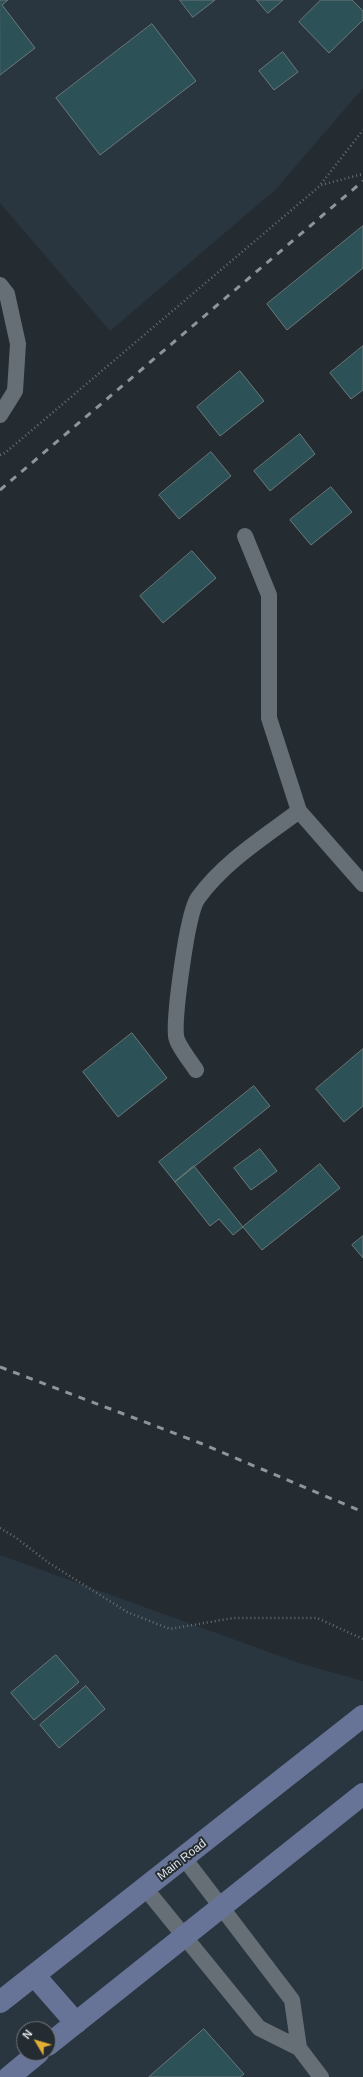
<!DOCTYPE html>
<style>
body{margin:0}
#map{position:relative;width:363px;height:2077px;overflow:hidden;background:#242c32;font-family:Arial,sans-serif}
canvas{display:block}
.north{position:absolute;left:16px;top:2021px;width:40px;height:40px;box-sizing:border-box;background:#242c32;border:1px solid #6e757a;border-radius:50%;rotate:308deg;font-size:11px;font-weight:700;line-height:16px;text-align:center;color:#dde2e6}
.north::after{content:'';display:block;margin:auto;width:14px;height:18px;background:#e3ae34;clip-path:polygon(50% 0,100% 100%,50% 72%,0 100%)}
</style>
<div id="map">
<canvas width="363" height="2077"></canvas>
<div class="north">N</div>
</div>
<script>
const g = document.querySelector('canvas').getContext('2d');
g.lineJoin = 'round';
function paint(path, color) {
  g.fillStyle = color;
  g.fill(path, 'evenodd');
}
function trace(path, color, width, dash) {
  g.strokeStyle = color;
  g.lineWidth = width;
  g.lineCap = dash ? 'butt' : 'round';
  g.setLineDash(dash || []);
  g.stroke(path);
}
function drawText(font, color, halo, rows, align = 'center') {
  g.font = font + ' Arial,sans-serif';
  g.lineWidth = 4;
  g.setLineDash([]);
  g.textBaseline = 'middle';
  g.strokeStyle = halo;
  g.fillStyle = color;
  for (const [text, x, y, turn = 0] of rows) {
    g.save();
    g.translate(x, y);
    g.rotate((+turn || 0) * Math.PI / 180);
    g.textAlign = isNaN(turn) ? turn : align;
    if (halo) g.strokeText(text, 0, 0);
    g.fillText(text, 0, 0);
    g.restore();
  }
}
paint(new Path2D(`
 M0 0H363V88L276 189 110 331 0 203Z
 M0 1555 302 1664 363 1681V2077H0ZM24 2029H48V2053H24Z`), '#293640');
const building = new Path2D(`
 M0 0H8L2 5 35 48 0 75Z
 M180 0H215L193 17Z
 M257 0H283L268 13Z
 M321 0H352L363 11V20L329 53 299 22Z
 M152 24 196 81 100 155 56 98Z
 M283 52 298 72 274 90 259 71Z
 M363 226V268L287 330 267 304Z
 M363 346V390L351 399 330 373Z
 M240 371 264 401 220 436 197 407Z
 M300 434 315 454 270 491 254 471Z
 M211 452 231 476 179 519 159 495Z
 M331 487 352 512 311 545 290 520Z
 M192 551 216 578 163 623 140 596Z
 M132 1033 167 1078 118 1117 83 1072Z
 M363 1049V1106L344 1122 316 1089Z
 M254 1086 270 1106 175 1182 159 1162Z
 M260 1149 277 1171 251 1190 234 1168Z
 M320 1164 340 1188 262 1250 243 1227Z
 M194 1166 243 1227 233 1235 219 1219 210 1226 175 1182Z
 M363 1236V1258L352 1245Z
 M56 1655 79 1682 34 1720 11 1693Z
 M86 1686 105 1709 59 1748 40 1725Z
 M204 2029 244 2074 240 2077H149Z`);
paint(building, '#2c5157');
trace(building, '#6c797b', 1);
trace(new Path2D(`
 M321 184 363 130
 M0 455 5 453 321 185 363 174
 M0 1528 15 1537 49 1563 127 1612 170 1629 233 1618H317L363 1639`), '#676e74', 2.5, [1, 3]);
trace(new Path2D(`
 M0 285 7 294 18 344 15 391 0 415
 M299 811 363 884
 M196 1070C191 1062 177 1045 176 1036 174 1016 187 913 198 898 224 862 264 837 299 811L269 718V595L245 536
 M184 1858 292 2000 299 2048
 M145 1888 259 2028 299 2048 321 2077`), '#666f76', 16);
trace(new Path2D(`
 M34 1975 76 2023
 M0 2002 363 1716
 M48 2045 363 1794
 M9 2077 38 2053`), '#677497', 22);
trace(new Path2D(`
 M0 490 363 181
 M0 1367 200 1443 363 1512`), '#8f959a', 3, [7, 7]);
drawText('12px', '#dde2e6', '#242c32', [
 ["Main Road",182,1860,-38]
]);
</script>
